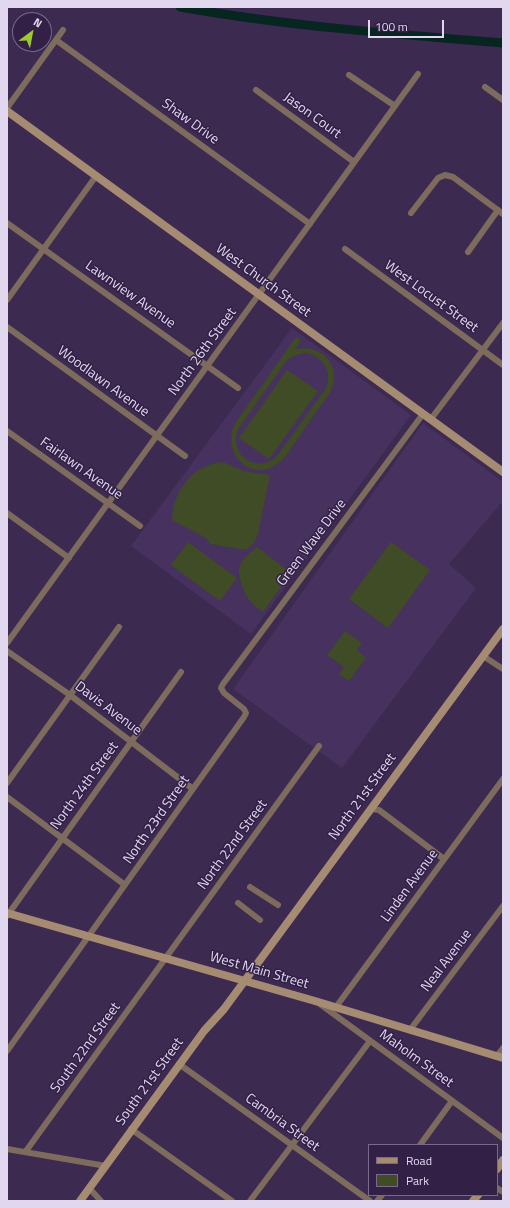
<!DOCTYPE html>
<style>
body{margin:0}
#map{position:relative;width:510px;height:1208px;overflow:hidden;background:#3d2a51;font-family:"Titillium Web",sans-serif}
canvas{display:block}
.frame{position:absolute;inset:0;border:8px solid #e1d7ef;pointer-events:none}
.legend{position:absolute;left:368px;top:1144px;width:130px;height:52px;box-sizing:border-box;background:#332046;border:1px solid #79698a;margin:0;padding:5px 7px;list-style:none;font-size:12px;color:#e1d7ef}
.legend li{display:flex;align-items:center;gap:8px;height:20px}
.legend b{width:20px;border:1px solid #79698a}
.north{position:absolute;left:12px;top:12px;width:40px;height:40px;box-sizing:border-box;background:#332046;border:1px solid #79698a;border-radius:50%;rotate:32deg;font-size:11px;font-weight:700;line-height:16px;text-align:center;color:#e1d7ef}
.north::after{content:'';display:block;margin:auto;width:14px;height:18px;background:#9eca2f;clip-path:polygon(50% 0,100% 100%,50% 72%,0 100%)}
.scale{position:absolute;left:368px;top:20px;width:76px;height:18px;box-sizing:border-box;border:2px solid #e1d7ef;border-top:0;padding-left:5px;font-size:12px;line-height:14px;white-space:nowrap;color:#e1d7ef;-webkit-text-stroke:3px #332046;paint-order:stroke}
</style>
<div id="map">
<canvas width="510" height="1208"></canvas>
<div class="frame"></div>
<ul class="legend">
<li><b style="height:5px;background:#a68b73"></b>Road</li>
<li><b style="height:11px;background:#3f4c25"></b>Park</li>
</ul>
<div class="north">N</div>
<div class="scale">100 m</div>
</div>
<script>
const g = document.querySelector('canvas').getContext('2d');
g.lineJoin = 'round';
function paint(path, color) {
  g.fillStyle = color;
  g.fill(path, 'evenodd');
}
function trace(path, color, width, dash) {
  g.strokeStyle = color;
  g.lineWidth = width;
  g.lineCap = dash ? 'butt' : 'round';
  g.setLineDash(dash || []);
  g.stroke(path);
}
function drawText(font, color, halo, rows, align = 'center') {
  g.font = font + ' "Titillium Web",sans-serif';
  g.lineWidth = 3;
  g.setLineDash([]);
  g.textBaseline = 'middle';
  g.strokeStyle = halo;
  g.fillStyle = color;
  for (const [text, x, y, turn = 0] of rows) {
    g.save();
    g.translate(x, y);
    g.rotate((+turn || 0) * Math.PI / 180);
    g.textAlign = isNaN(turn) ? turn : align;
    if (halo) g.strokeText(text, 0, 0);
    g.fillText(text, 0, 0);
    g.restore();
  }
}
paint(new Path2D(`
 M292 328 411 415 251 634 131 546Z
 M423 423 503 482V501L449 564 476 588 342 768 233 689Z`), '#47315e');
paint(new Path2D(`
 M296 337 301 340 295 349C324 343 344 369 329 394 318 409 307 425 297 440 291 448 286 458 277 464 250 484 219 451 236 422ZM304 353C322 354 333 371 326 388L277 456C257 475 228 455 238 429L287 360 293 356Z
 M287 370 318 391 269 459 239 438Z
 M219 462 226 463 243 471 270 475 258 534 253 544 246 550 210 544 206 538 172 520C173 513 173 505 176 499 185 478 198 467 219 462Z
 M188 542 237 578 220 601 171 565Z
 M391 542 430 570 388 628 349 599Z
 M257 547 291 573 263 612C250 603 242 593 240 577 239 573 238 569 240 565 243 558 251 552 257 547Z
 M345 631 362 643 357 650 366 658 349 681 339 674 344 667 327 655Z`), '#3f4c25');
trace(new Path2D(`
 M180 7C287 26 395 34 503 43`), '#072622', 9);
trace(new Path2D(`
 M56 40 310 224
 M349 75 395 106
 M485 87 503 100
 M256 90 354 162
 M7 108 63 30
 M411 213 438 178 445 175 453 177 503 214
 M7 223 238 388
 M345 249 503 365
 M468 252 498 210
 M7 300 96 176
 M7 327 185 456
 M431 419 503 323
 M7 431 140 526
 M7 513 69 558
 M7 643 418 74
 M7 651 70 695 193 789
 M483 656 503 669
 M7 783 119 627
 M7 797 125 885
 M371 809 379 810 444 859
 M250 887 278 905
 M238 903 260 920
 M7 916 181 672
 M320 1004 503 1138
 M336 1007 503 779
 M410 1030 503 906
 M7 1051 244 717 246 713 244 709 224 693 221 688 223 684 423 414
 M497 1056 503 1048
 M179 1064 370 1201
 M131 1129 232 1201
 M420 1145 452 1101
 M7 1149 106 1166
 M26 1151 319 746
 M89 1188 101 1201
 M497 1188 503 1192
 M250 1201 370 1041
 M377 1201 382 1195`), '#7d6c5d', 6);
trace(new Path2D(`
 M7 111 503 472
 M7 913 315 1001 503 1058
 M497 1169 503 1160
 M80 1201 204 1031 224 1009 503 629
 M473 1201 478 1195`), '#a68b73', 8);
drawText('14px', '#e1d7ef', '#332046', [
 ["Jason Court",312,116,36],
 ["Shaw Drive",190,122,36],
 ["West Church Street",263,281,36],
 ["Lawnview Avenue",130,295,35],
 ["West Locust Street",431,297,36],
 ["North 26th Street",203,352,-54],
 ["Woodlawn Avenue",103,382,36],
 ["Fairlawn Avenue",81,469,35],
 ["Green Wave Drive",312,543,-53],
 ["Davis Avenue",108,709,37],
 ["North 24th Street",85,786,-54],
 ["North 21st Street",363,797,-54],
 ["North 23rd Street",157,820,-55],
 ["North 22nd Street",233,845,-54],
 ["Linden Avenue",410,886,-54],
 ["Neal Avenue",447,961,-53],
 ["West Main Street",259,971,16],
 ["South 22nd Street",86,1048,-54],
 ["Maholm Street",416,1059,36],
 ["South 21st Street",150,1082,-54],
 ["Cambria Street",282,1123,36]
]);
</script>
